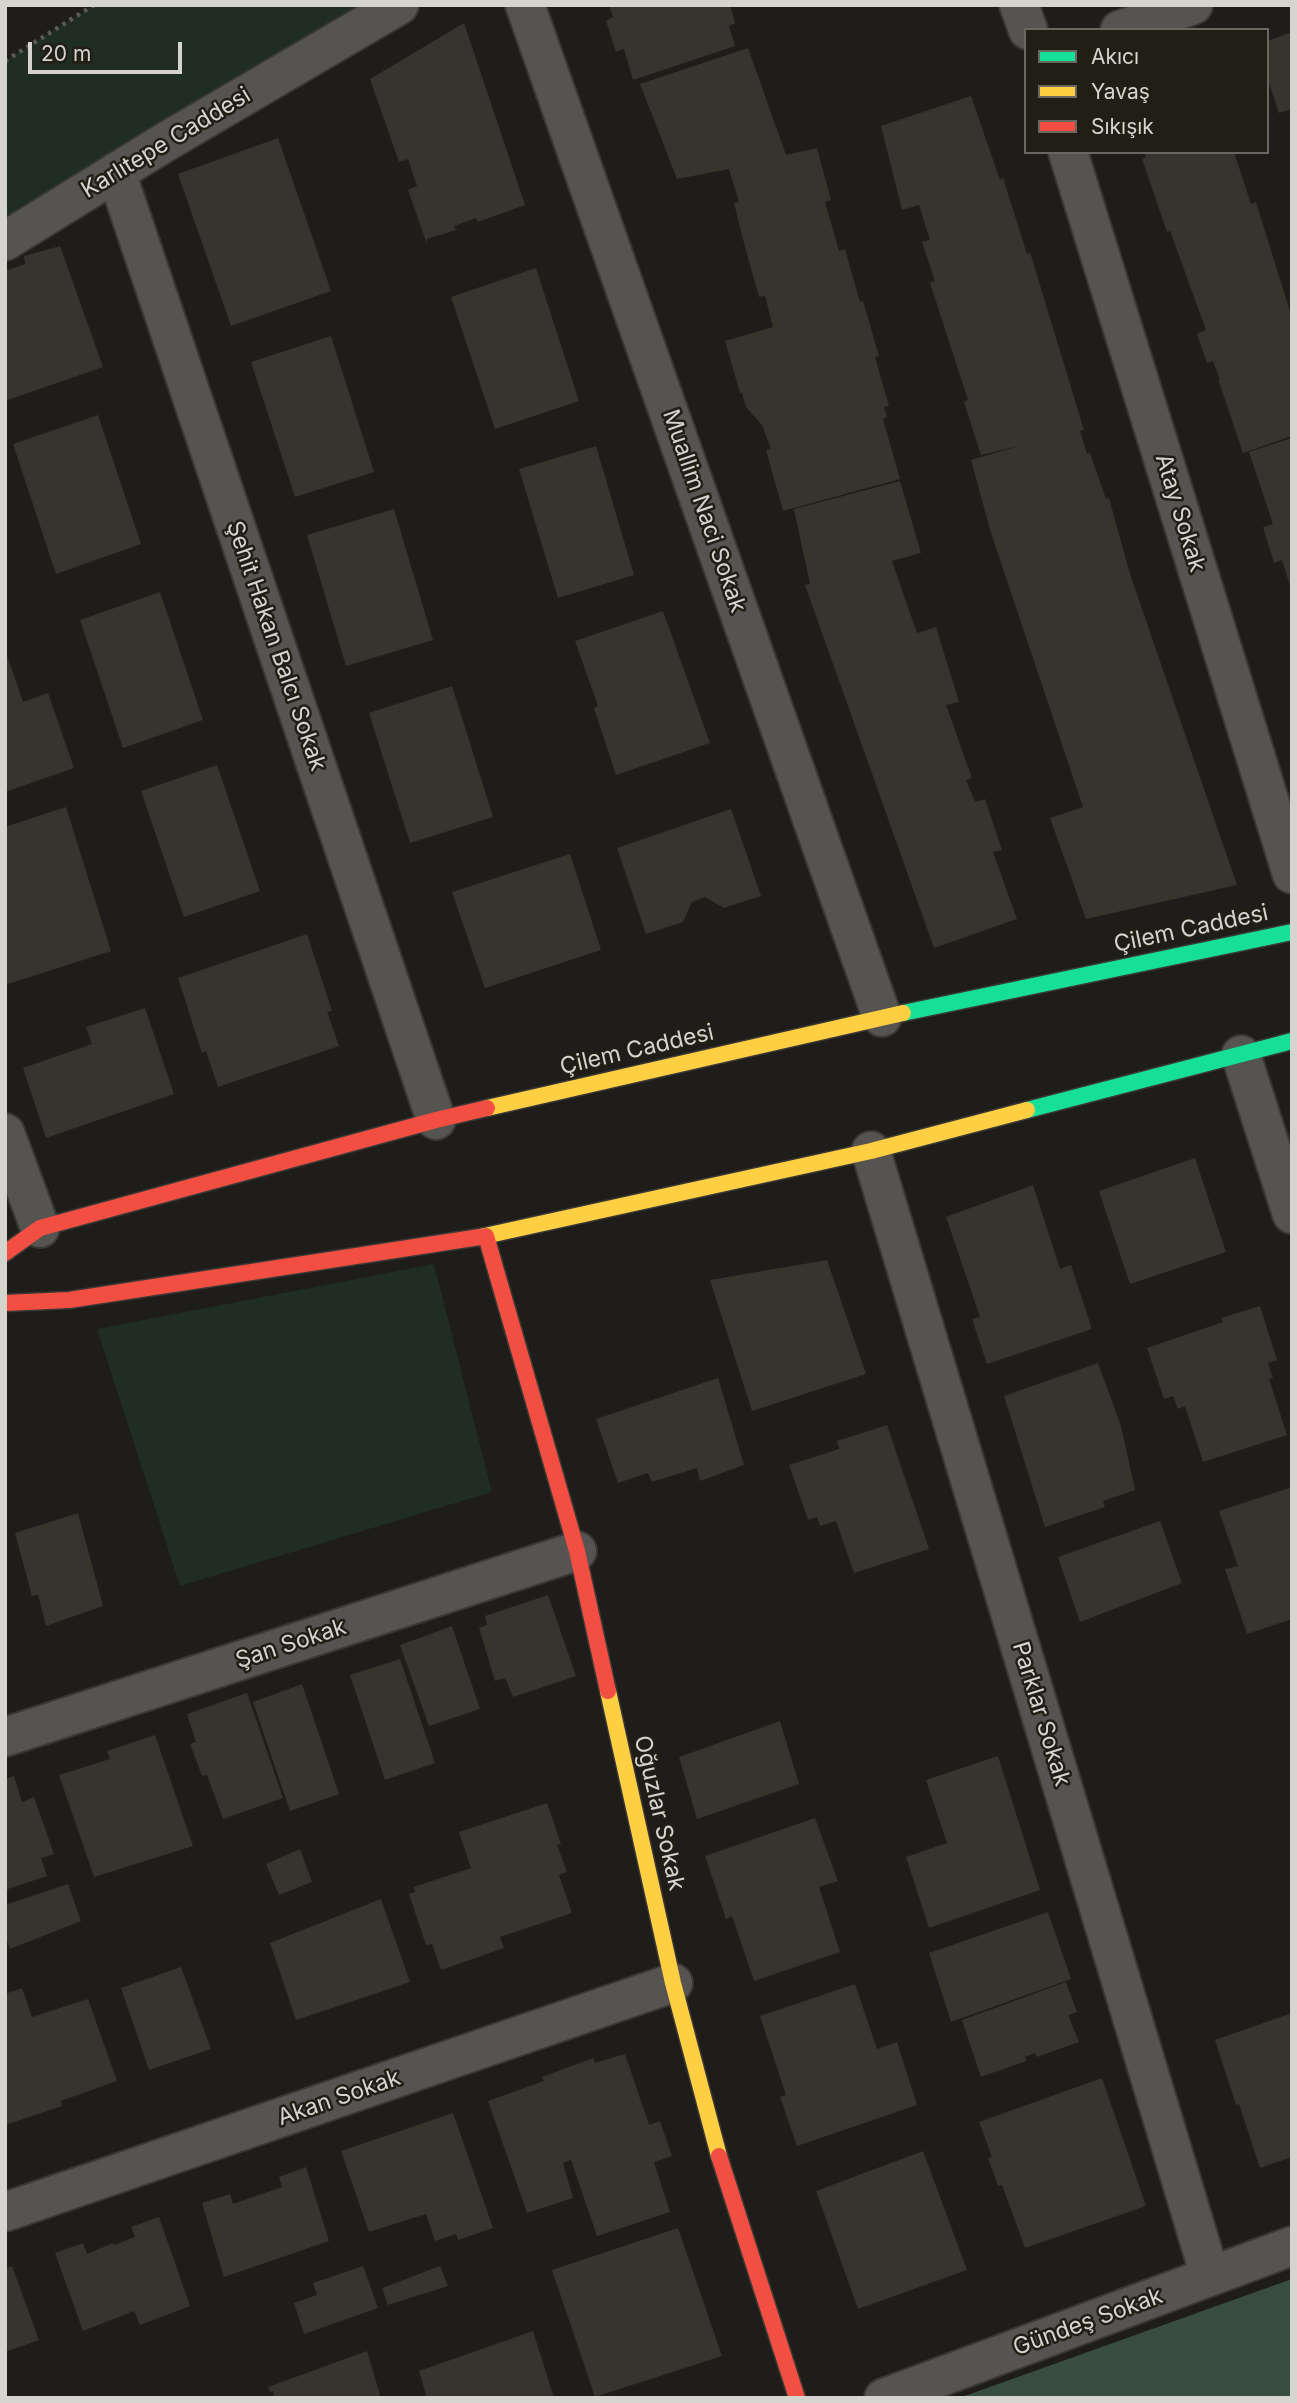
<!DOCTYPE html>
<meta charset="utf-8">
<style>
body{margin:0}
#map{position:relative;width:1297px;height:2403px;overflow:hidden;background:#1e1d19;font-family:Inter,sans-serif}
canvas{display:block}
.frame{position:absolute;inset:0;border:7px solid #d6d4cf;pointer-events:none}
.legend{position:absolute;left:1024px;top:28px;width:245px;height:126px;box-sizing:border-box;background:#211e16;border:2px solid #696760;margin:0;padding:9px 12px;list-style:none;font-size:21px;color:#d6d4cf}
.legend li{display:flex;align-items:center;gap:14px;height:35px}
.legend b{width:35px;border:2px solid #696760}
.scale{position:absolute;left:28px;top:42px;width:154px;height:32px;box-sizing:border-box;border:4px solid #d6d4cf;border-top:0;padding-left:9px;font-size:21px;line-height:24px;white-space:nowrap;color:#d6d4cf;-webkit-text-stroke:5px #211e16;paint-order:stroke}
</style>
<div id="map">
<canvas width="1297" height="2403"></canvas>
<div class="frame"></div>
<ul class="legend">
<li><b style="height:9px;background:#16e098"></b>Akıcı</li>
<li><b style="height:9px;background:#ffcf43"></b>Yavaş</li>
<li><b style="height:9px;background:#f24e42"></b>Sıkışık</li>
</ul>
<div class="scale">20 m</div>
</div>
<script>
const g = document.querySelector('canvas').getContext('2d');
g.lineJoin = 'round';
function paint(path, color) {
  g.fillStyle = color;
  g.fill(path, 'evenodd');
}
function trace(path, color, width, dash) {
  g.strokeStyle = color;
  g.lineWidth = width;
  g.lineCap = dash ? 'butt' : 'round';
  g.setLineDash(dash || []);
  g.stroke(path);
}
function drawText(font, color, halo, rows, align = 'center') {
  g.font = font + ' Inter,sans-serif';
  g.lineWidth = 5;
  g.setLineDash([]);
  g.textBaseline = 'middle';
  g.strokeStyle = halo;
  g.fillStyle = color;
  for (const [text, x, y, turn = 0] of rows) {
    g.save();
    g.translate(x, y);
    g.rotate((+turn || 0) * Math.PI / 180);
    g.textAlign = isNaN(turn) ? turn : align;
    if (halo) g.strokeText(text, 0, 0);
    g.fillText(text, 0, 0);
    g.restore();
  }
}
paint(new Path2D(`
 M94 5H370L5 223V61Z
 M434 1264 492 1492 180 1586 97 1329Z`), '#1f2d22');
paint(new Path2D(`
 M1292 2279V2398H959Z`), '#394d3e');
paint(new Path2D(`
 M609 5H730L735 23 729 26 735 46 633 80 624 49 616 52 606 21 613 17Z
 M464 23 525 205 478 222 476 218 454 226 456 230 427 239V244L408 190 417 186 408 159 399 162 370 79Z
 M1292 32V109L1279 113 1267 77V41Z
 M748 48 786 155 817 148 831 200 825 202 839 251 845 249 860 302 863 301 879 356 875 357 889 406 884 407 887 417 883 419 900 479 783 511 766 450 771 449 762 425 746 407 742 393H740L725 341 773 327 765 296 759 297 745 247 734 203 739 202 729 169 677 179 640 84Z
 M971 96 1000 180 1003 178 1027 254 1030 252 1084 430 1080 431 1087 454 1090 453 1106 499 1109 498 1130 574 1237 885 1086 919 1050 818 1083 807 991 533 971 460 1022 445 981 455 964 402 968 400 930 283 935 281 922 242 930 240 919 205 902 210 881 126Z
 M278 138 331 291 231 326 178 174Z
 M1144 152H1234L1251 204 1256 202 1292 318V436L1243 453 1218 379 1220 380 1213 361 1207 363 1197 334 1206 330 1170 231 1167 232 1142 159 1146 157Z
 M60 246 103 367 5 401V271L25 264 24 256Z
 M536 268 579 401 495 429 451 297Z
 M331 336 374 472 295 497 251 362Z
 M98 415 141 544 56 574 13 444Z
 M1292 438V589H1291L1282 560 1274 563 1263 527 1273 524 1249 452Z
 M596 446 634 575 558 598 519 469Z
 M900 481 921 553 892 561 917 633 936 627 959 702 946 705 972 778 966 780 975 802 985 799 1002 850 993 852 1017 919 934 948 805 585 810 584 794 509Z
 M394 509 433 640 346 666 307 535Z
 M160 592 203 720 123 748 80 620Z
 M663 611 710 743 616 775 594 708 598 706 575 641Z
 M5 650 23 702 48 693 74 768 5 792Z
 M452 686 493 817 410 843 369 713Z
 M217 765 260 891 184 917 141 791Z
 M66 807 111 951 5 985V827Z
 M731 809 761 896 724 908 705 897 692 902 683 922 646 934 617 848Z
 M570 854 601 950 485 988 452 892Z
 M307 934 332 1011 327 1012 339 1046 218 1087 206 1051 202 1053 178 978Z
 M145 1008 174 1094 46 1138 23 1068 92 1044 86 1027Z
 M1195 1158 1226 1252 1130 1284 1099 1191Z
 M1033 1185 1060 1269 1071 1265 1092 1329 987 1364 972 1319 980 1317 946 1217Z
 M827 1260 866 1374 752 1411 710 1280Z
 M1260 1306 1277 1360 1268 1363 1273 1378 1269 1379 1287 1435 1203 1462 1185 1406 1178 1409 1173 1396 1164 1399 1147 1348 1223 1322 1221 1318Z
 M1098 1363 1121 1426 1135 1490 1103 1501 1105 1507 1045 1527 1004 1396Z
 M718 1378 744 1465 700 1481 697 1468 652 1482 648 1473 618 1483 596 1419Z
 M887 1425 929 1549 854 1573 836 1521 820 1526 817 1517 808 1520 789 1465 839 1449 837 1441Z
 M1292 1487V1619L1247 1634 1225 1569 1238 1566 1219 1511Z
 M78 1513 103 1606 46 1626 38 1595 32 1596 15 1533Z
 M1160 1521 1182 1583 1080 1622 1058 1557Z
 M548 1595 576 1676 513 1697 505 1678 495 1681 479 1628 487 1625 485 1616Z
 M452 1626 480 1709 429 1726 400 1645Z
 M400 1659 435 1763 385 1780 350 1675Z
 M302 1684 339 1794 290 1811 253 1702Z
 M247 1693 283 1798 223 1819 207 1775 202 1776 190 1744 196 1742 187 1714Z
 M780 1721 799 1784 697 1819 679 1757Z
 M155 1735 193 1846 94 1877 59 1775 110 1759 107 1751Z
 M998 1756 1040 1890 929 1928 906 1857 947 1843 926 1780Z
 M14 1776 22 1802 34 1797 54 1854 41 1858 47 1876 5 1890V1779Z
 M547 1803 561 1844 557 1845 567 1872 559 1875 572 1913 500 1937 504 1948 441 1970 432 1944 426 1945 409 1894 415 1892 414 1887 471 1868 459 1832Z
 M815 1818 838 1881 819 1887 840 1952 754 1981 732 1916 726 1919 705 1856Z
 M300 1849 312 1882 279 1895 266 1864Z
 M68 1884 81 1921 10 1949 5 1936V1905Z
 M381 1899 410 1982 296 2020 270 1943Z
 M1048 1912 1071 1979 951 2022 929 1953Z
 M181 1967 211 2049 149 2070 121 1988Z
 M1066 1982 1077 2012 1068 2015 1079 2042 1037 2057 1035 2053 1025 2057 1026 2061 981 2077 962 2020Z
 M855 1984 877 2049 897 2042 917 2105 797 2146 780 2097 786 2095 760 2016Z
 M22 1988 32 2017 88 1999 117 2081 61 2101 62 2106 5 2125V1994Z
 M1292 2013V2157L1260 2168 1239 2104 1236 2105 1215 2040Z
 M625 2054 649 2125 660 2121 672 2156 654 2162 670 2212 597 2236 571 2160 563 2163 573 2198 527 2213 488 2101 544 2081 542 2077 593 2058 595 2063Z
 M1102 2078 1146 2206 1025 2248 1002 2185 998 2186 988 2158 992 2157 979 2122Z
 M453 2113 493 2228 458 2240 456 2234 435 2241 426 2214 369 2232 341 2151Z
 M923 2151 967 2270 858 2309 816 2191Z
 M306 2167 329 2241 224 2277 202 2203 230 2194 233 2204 282 2187 279 2177Z
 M159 2217 190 2306 140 2325 134 2311 83 2331 55 2253 83 2243 87 2254 113 2243 114 2245 135 2237 131 2227Z
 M678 2228 722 2356 595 2397 552 2270Z
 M12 2266 39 2340 5 2352V2269Z
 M363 2266 378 2308 304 2334 294 2303 317 2295 313 2283Z
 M440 2266 448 2286 388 2305 382 2288Z
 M533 2331 554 2398H427L419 2371Z
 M367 2351 381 2398H275L273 2391 270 2392 268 2387Z`), '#36342d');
const street = new Path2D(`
 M525 5 882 1017
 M1019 5 1028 30
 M1120 30 1193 5
 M1068 152 1292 874
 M116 172 436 1120
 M5 241 167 141 399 5
 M1241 1055 1292 1214
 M5 1133 40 1228
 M871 1151 1210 2276
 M5 1737 577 1551
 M5 2212 673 1983
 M884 2398 1292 2246`);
const fast = new Path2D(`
 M903 1013 1292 932
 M1027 1110 1292 1041`);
const slow = new Path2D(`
 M487 1108 903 1013
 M480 1237 871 1151 1027 1110
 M608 1691 673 1983 719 2156`);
const jam = new Path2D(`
 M486 1236 577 1551 608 1691
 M5 1253 40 1228 436 1120 487 1108
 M5 1303 69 1300 480 1237
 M719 2156 797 2398`);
trace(street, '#393835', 42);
trace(fast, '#393835', 19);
trace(slow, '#393835', 19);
trace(jam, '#393835', 19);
trace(new Path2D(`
 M5 61 94 5`), '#5a5955', 4.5, [3.5, 5]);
trace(street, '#565451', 38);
trace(fast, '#16e098', 16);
trace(slow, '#ffcf43', 16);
trace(jam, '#f24e42', 16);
drawText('23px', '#d6d4cf', '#211e16', [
 ["Karlıtepe Caddesi",166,143,-31],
 ["Muallim Naci Sokak",704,511,71],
 ["Atay Sokak",1180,513,73],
 ["Şehit Hakan Balcı Sokak",276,646,71],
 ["Çilem Caddesi",1191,929,-12],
 ["Çilem Caddesi",637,1050,-13],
 ["Şan Sokak",291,1644,-18],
 ["Parklar Sokak",1041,1714,73],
 ["Oğuzlar Sokak",659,1813,77],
 ["Akan Sokak",339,2098,-19],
 ["Gündeş Sokak",1088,2322,-20]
]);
</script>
